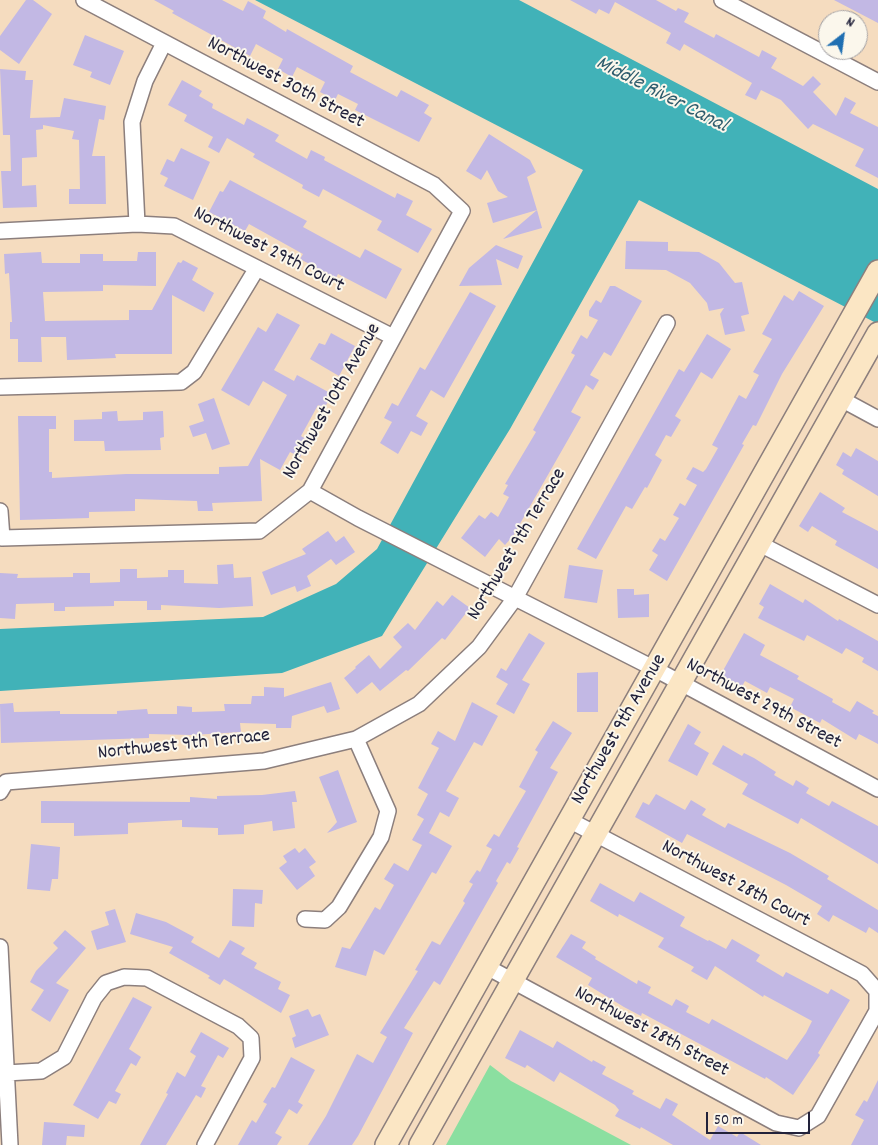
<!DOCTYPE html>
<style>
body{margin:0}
#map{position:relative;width:878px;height:1145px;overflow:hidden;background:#f5dcbf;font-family:Dekko,sans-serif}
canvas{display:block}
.north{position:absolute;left:818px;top:10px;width:50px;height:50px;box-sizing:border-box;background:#fbf7ec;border:1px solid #a4a2a5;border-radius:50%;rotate:30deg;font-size:14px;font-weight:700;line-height:20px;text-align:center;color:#22223b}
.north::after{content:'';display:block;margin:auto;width:18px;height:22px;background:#1f6fb2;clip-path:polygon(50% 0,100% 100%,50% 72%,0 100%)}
.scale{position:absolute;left:706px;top:1112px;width:104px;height:22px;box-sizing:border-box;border:2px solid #22223b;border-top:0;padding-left:6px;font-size:15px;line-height:18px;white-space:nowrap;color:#22223b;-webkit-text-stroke:4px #fbf7ec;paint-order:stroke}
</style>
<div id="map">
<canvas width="878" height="1145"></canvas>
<div class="north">N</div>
<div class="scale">50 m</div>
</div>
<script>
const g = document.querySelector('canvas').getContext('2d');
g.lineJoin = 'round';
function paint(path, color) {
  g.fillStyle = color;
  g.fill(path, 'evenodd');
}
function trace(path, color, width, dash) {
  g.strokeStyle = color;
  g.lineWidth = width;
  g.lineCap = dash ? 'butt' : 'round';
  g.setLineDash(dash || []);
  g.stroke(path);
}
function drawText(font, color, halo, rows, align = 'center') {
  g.font = font + ' Dekko,sans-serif';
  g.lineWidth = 4;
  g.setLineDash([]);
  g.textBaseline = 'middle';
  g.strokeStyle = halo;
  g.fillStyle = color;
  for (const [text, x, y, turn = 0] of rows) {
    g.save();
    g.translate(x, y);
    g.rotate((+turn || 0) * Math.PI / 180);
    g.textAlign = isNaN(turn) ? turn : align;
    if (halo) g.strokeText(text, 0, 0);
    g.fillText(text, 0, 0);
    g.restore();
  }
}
paint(new Path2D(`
 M490 1065 511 1081 631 1145H446Z`), '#8bdfa0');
paint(new Path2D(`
 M255 0H519L878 189V324L639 200 510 429 382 636 282 673 0 691V629L263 617 336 584 377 549 583 170Z`), '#41b2b8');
paint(new Path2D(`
 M26 0H33L52 14 19 64 0 50V36Z
 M154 0H222L243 11 248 1 266 11 263 18 286 32 287 29 353 66 350 72 397 97 401 90 429 105 424 113 432 118 419 142 355 110 358 104 338 94 335 100 320 92 325 82 297 67 292 77 278 69 283 59 256 44 250 56 172 13 174 11Z
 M570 0H656L676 11 678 8 689 13 684 22 714 38 716 34 759 57 762 50 777 58 771 68 803 86 813 76 821 84 813 92 836 116 845 97 856 103 850 113 878 127V178L855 166 864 149 813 124 808 129 781 100 761 90 756 100 745 95 752 83 684 44 680 51 666 43 671 33 615 2 609 14 599 9 596 14Z
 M834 0H878V23Z
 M85 35 124 51 110 85 90 77 92 72 73 65Z
 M0 69 26 71 25 80H33L30 118 60 117 64 98 106 106 104 120 99 119 92 156H105L106 204H69V189H80L79 140 72 139 74 131 43 125V129L36 130 37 157 22 158V186L36 185 37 207 3 208 1 171H11L10 135H3Z
 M182 80 202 91 199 96 213 104 212 108 244 125 247 118 279 135 275 141 307 159 311 150 325 157 324 160 395 198 397 193 413 201 406 215 432 229 418 253 377 230 382 221 323 189 319 197 302 188 303 185 253 157 255 154 227 138 219 153 208 147 213 137 184 121 187 115 168 105Z
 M489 134 530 160 536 172 527 177 537 210 493 223 487 203 508 197 498 191 487 170 481 180 466 171Z
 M181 148 210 162 193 200 164 186 168 178 160 174 167 159 174 162Z
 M230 180 307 221 303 227 360 258 365 249 402 269 386 299 338 274 336 278 300 259 303 254 249 224 245 231 209 212 220 191 223 192Z
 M537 210 542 228 503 239Z
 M626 241 668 242V251L699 252 719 263 735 283 742 282 749 314 741 316 745 331 725 335 720 314 724 308 709 311 707 303 690 283 666 270 625 269Z
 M496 245 523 256 518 269 496 259 502 285 459 286 469 268Z
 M41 252 42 263H80V254H103V261H137L138 252H156V286L103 285V291L43 292 45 321 129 320V310H152L178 262 181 263 183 260 198 268 192 280 214 293 204 312 172 295V354H115L116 358 67 360 66 337H41L42 362H18V339H10V322H12L9 273 5 274 4 254Z
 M610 286H615L642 301 611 356 604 352 590 375 599 380 593 390 586 385 571 412 581 417 513 536 505 545 499 539 485 557 461 538 479 515 485 519 491 512 498 517 509 497 503 494 508 485 505 484 536 432 533 430 575 355 571 353 581 335 587 339 598 320 589 316V311L596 300 601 303Z
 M799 291 824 306 782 374 756 426 753 425 742 444 744 445 667 581 649 570 658 555 652 551 660 538 665 541 679 518 673 515 680 503 685 506 697 485 686 479 693 467 703 472 706 469 718 448 712 445 739 395 746 399 759 375 753 372 772 339 762 334 771 318 784 295 793 301Z
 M470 292 496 306 444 398 431 390 416 416 428 423 421 436 411 431 398 454 380 443 392 422 384 418 392 403 398 406 420 367 425 370Z
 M277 313 300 325 274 370 294 381 297 375 332 394 324 409 318 405 301 436 309 441 300 457 290 452 280 470 260 459 262 501 212 503 213 511H198L197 501 135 499V511L89 512V518L20 520 18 416H56V429H49V472H52V478L126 474H219V467L248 466 287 395 263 381 249 406 221 390 258 327 266 332Z
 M331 333 355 346 339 376 310 359 319 343 325 345Z
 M707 334 731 349 712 379 701 372 675 416 681 420 671 437 666 435 655 455 662 460 647 488 645 487 632 509 626 506 596 559 577 549 679 369 684 372Z
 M214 398 230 444 212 450 206 433 193 437 189 426 204 421 198 404Z
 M117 411 118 421 143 420V412L163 411 164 437 160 438 161 450 105 451 104 441H74V420L102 419V412Z
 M856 448 878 461V496L842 474 844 470 836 465 843 452 851 457Z
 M820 492 845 508 842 512 878 531V569L835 545 837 541 812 526 808 532 799 526Z
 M328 531 336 542 344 536 355 552 336 565 331 559 307 576 311 586 297 592 295 586 271 595 262 572 306 554 302 549Z
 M233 564 234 578 251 577 253 606 219 608 161 605V610H147V601H114V606L65 607V611H54V603L16 604 15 619 0 618V573L18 574 17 578 73 577V573H90V583L120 582V569H137V578L168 577V570H184V583L218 584 217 565Z
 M569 565 603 570 597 603 564 598Z
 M770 584 803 603 805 599 838 621 839 619 878 641V671L862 662 864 658 846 648 842 654 807 635 804 641 758 618 764 607 759 604Z
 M617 589H634V595L649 594V617L618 618Z
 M452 595 470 608 445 640 442 638 408 671 406 670 380 691 372 682 357 694 344 678 356 668 355 667 369 655 380 669 402 647 393 637 408 623 415 630 437 601 443 606Z
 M529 633 545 643 522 680 530 684 514 714 496 704 508 684 496 677 501 668 506 671Z
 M744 633 765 645 760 655 799 676 797 679 833 699 832 702 850 712 857 701 874 711 872 713 878 716V744L859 734 856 740 822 719 820 723 790 707 794 699 770 687 767 693 745 681 741 688 720 676Z
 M598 672V712H577V673Z
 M331 682 340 709 327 713 324 706 292 716 291 728H276V724L240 723 241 732 192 735 149 734V738L1 743 0 704 13 703 14 712 60 711V714H117V711L147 709 148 714H177V706L192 707V712L225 711 224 704H251L252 696H264V687L284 688V697Z
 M472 702 498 716 482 746 474 742 446 791 459 798 449 817 440 812 429 833 452 846 436 874 432 872 384 955 374 950 366 976 335 967 342 947 350 949 375 907 380 910 394 885 384 879 394 863 408 871 422 845 412 840 424 819 417 815 428 794 418 788 439 748 431 744 438 731 455 741Z
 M553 721 572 733 550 768 558 772 517 847 519 848 510 864 507 862 496 881 498 883 440 985 434 981 404 1028 413 1033 358 1136 352 1145H308L326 1116 357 1054 373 1063 387 1037 380 1033 418 971 415 970 432 941 440 945 465 903 463 901 473 884 469 882 477 870 480 872 492 849 486 846 494 834 499 837 526 791 519 787 538 752 535 750Z
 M688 724 701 732 694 744 709 753 697 776 668 761Z
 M723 745 742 756 744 753 754 758 776 772 774 775 793 786 796 780 809 788 806 793 829 806 832 801 878 826V864L801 818 798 824 742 794 748 784 712 764Z
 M338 770 357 822 327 833 337 822 319 777Z
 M295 791 297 802H292L295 828 273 831 272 821 244 825V834L218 835V828L182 827V820L128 823V834L74 836V823H41V801L190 802V797L217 799V796L262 795Z
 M656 794 685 810 691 800 706 809 702 815 725 828 728 823 790 853 829 876 827 879 878 910V933L869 927 866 933 833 915 829 922 817 914 822 906 786 885 687 834 682 843 635 817 643 802 649 805Z
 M31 844 60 847 58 879H52L50 891 27 889Z
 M295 848 299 853 305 848 316 862 309 867 315 876 297 890 279 868 287 862 283 856Z
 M600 883 634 902 640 892 685 917 680 926 708 941 709 940 726 949 732 939 760 955 756 961 783 977 786 972 828 994 831 989 850 1000 818 1053 820 1055 793 1095 766 1077 765 1079 642 1013 641 1016 624 1007 588 985 592 978 556 957 571 934 586 942 582 948 596 957 595 959 637 984 638 980 651 987 648 993 672 1006 676 999 689 1006 686 1012 709 1024 712 1019 787 1060 806 1033 812 1021 764 995 763 997 715 966 707 980 691 971 694 967 658 947 664 938 619 914 618 917 590 901Z
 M233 889 263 890 262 904 255 903 254 927 232 926Z
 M115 909 126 942 97 950 91 931 109 925 105 912Z
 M136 913 166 922 194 937 191 942 219 958 230 940 245 948 241 954 257 963 254 968 281 982 278 989 290 995 281 1013 224 979 220 985 208 978 210 976 169 953 173 947 130 934Z
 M65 930 86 948 56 983 69 990 50 1022 31 1010 44 990 30 982 36 971 58 948 53 943Z
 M133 997 152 1007 129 1049 141 1057 136 1066 131 1063 115 1091 121 1094 116 1104 109 1101 98 1119 73 1105Z
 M308 1009 312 1017 320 1014 329 1035 295 1048 292 1038 296 1036 289 1016Z
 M520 1030 553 1048 557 1041 592 1062 593 1060 606 1067 602 1074 634 1091 632 1094 660 1109 666 1098 678 1104 672 1115 710 1140 718 1126 737 1137 740 1132 761 1145H673L641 1127 640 1129 615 1116 619 1110 615 1105 560 1072 554 1082 527 1065 525 1068 505 1058Z
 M201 1032 229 1048 223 1058 218 1055 201 1086 206 1088 201 1098 196 1095 166 1145H140L168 1094 166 1093 177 1072 185 1077 196 1056 190 1052Z
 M291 1057 315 1070 298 1102 303 1105 297 1114 289 1109 275 1133 282 1137 277 1145H238L252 1120 256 1123 267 1104 263 1102 272 1087 275 1088Z
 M878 1080V1145H851L864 1120 855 1115 864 1100 867 1102Z
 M44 1122 85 1125 84 1137 67 1136 66 1145H42Z`), '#c2b8e4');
const street = new Path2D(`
 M722 0 878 82
 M137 224 132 122 145 81 164 43
 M0 231 137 224 174 226 393 337
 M0 387 181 382 194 372 257 268
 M841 399 878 419
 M310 491 358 518 655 669 878 789
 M0 511 2 538 259 531 310 491 462 211 434 185 84 0
 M760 544 878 605
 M0 792 6 782 264 761 356 739 419 704 479 647 515 598 667 323
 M305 919 325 920 339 907 381 837 388 811 356 739
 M0 947 10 1145
 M487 967 776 1123 799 1128 818 1116 877 1011V991L862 974 569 820
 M6 1073 41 1071 64 1057 94 998 106 983 124 977 147 978 238 1026 251 1038 252 1058 205 1145`);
const secondary = new Path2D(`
 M386 1145 878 271
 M420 1145 878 333`);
trace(street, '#8c7f7d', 18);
trace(secondary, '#8c7f7d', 24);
trace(street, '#fff', 15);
trace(secondary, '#fbe6c4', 21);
drawText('20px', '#22223b', '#fbf7ec', [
 ["Northwest 30th Street",285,84,28],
 ["Northwest 29th Court",268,251,27],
 ["Northwest 10th Avenue",333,402,-60],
 ["Northwest 9th Terrace",518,545,-59],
 ["Northwest 29th Street",763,705,28],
 ["Northwest 9th Avenue",620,730,-60],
 ["Northwest 9th Terrace",184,746,-6],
 ["Northwest 28th Court",735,885,28],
 ["Northwest 28th Street",651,1033,28]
]);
drawText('italic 21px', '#2e5c6d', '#fbf7ec', [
 ["Middle River Canal",661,96,27]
]);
</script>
